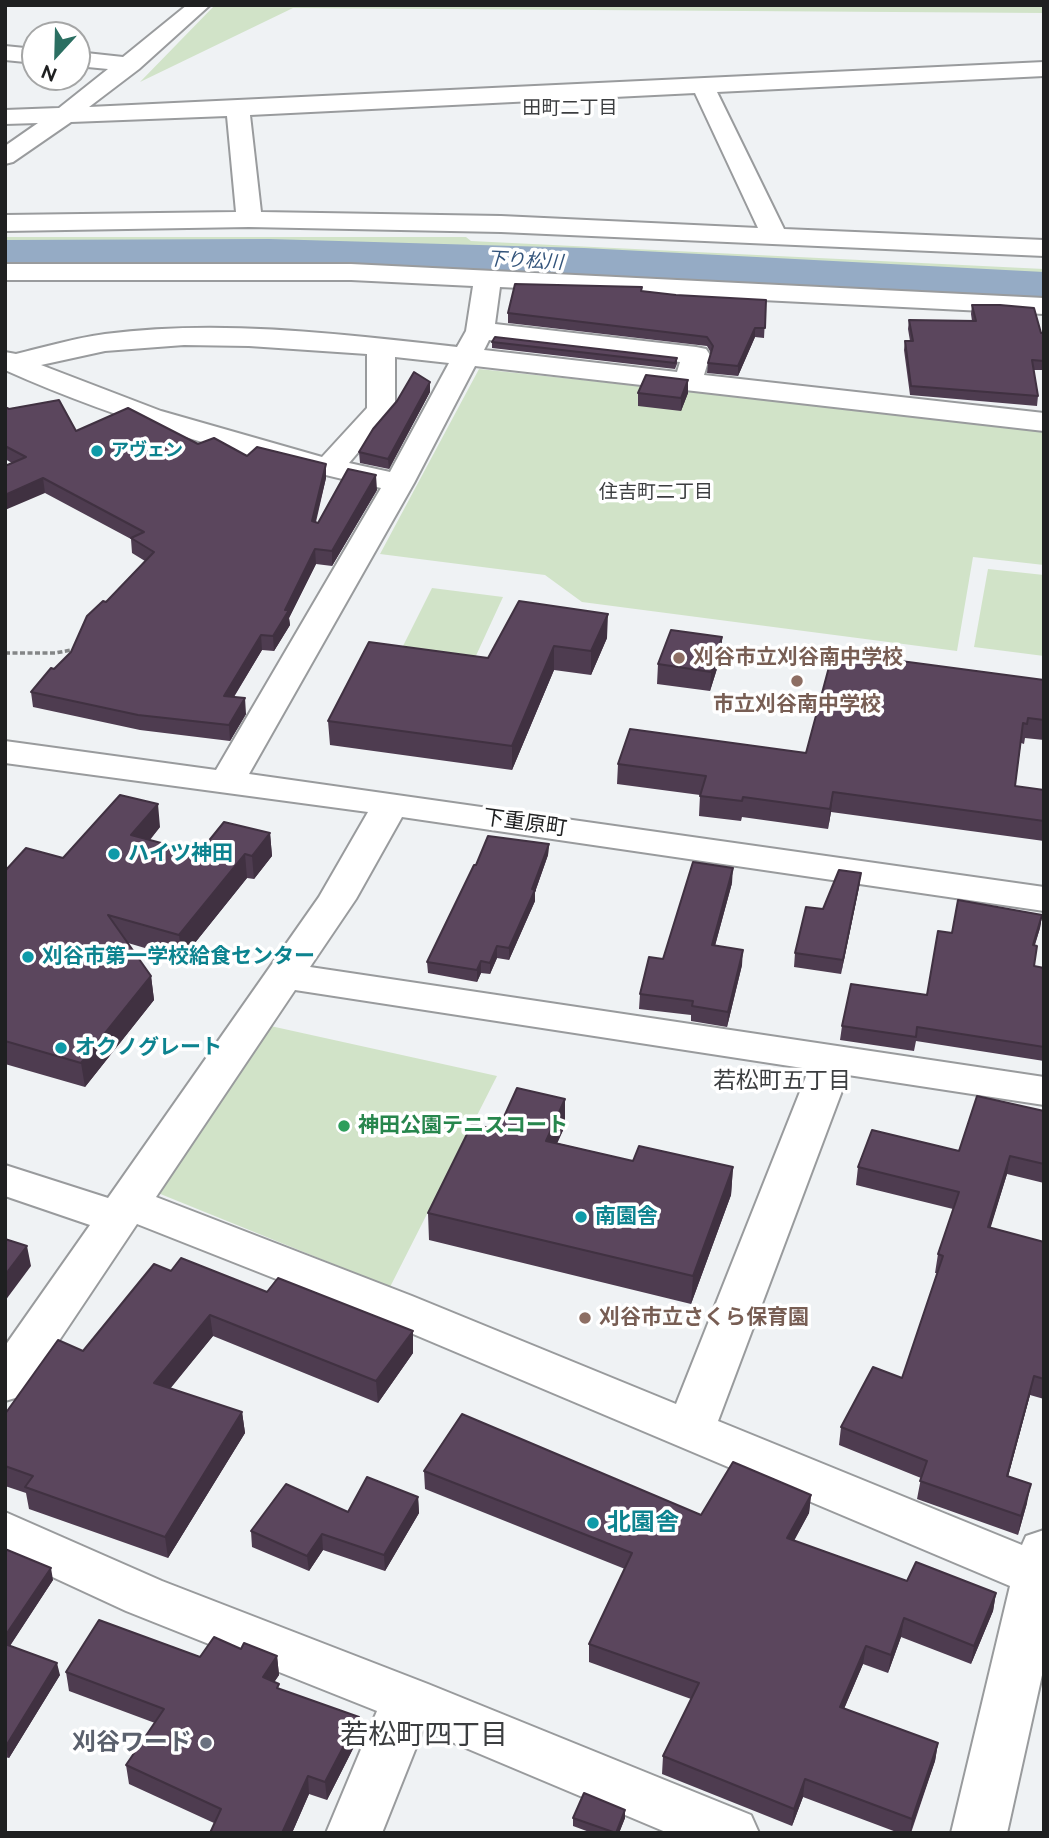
<!DOCTYPE html>
<meta charset="utf-8">
<style>
body{margin:0}
#map{position:relative;width:1049px;height:1838px;overflow:hidden;background:#eff2f4;font-family:Raleway,sans-serif}
canvas{display:block}
.frame{position:absolute;inset:0;border:7px solid #1f2021;pointer-events:none}
.north{position:absolute;left:21px;top:21px;width:70px;height:70px;box-sizing:border-box;background:#fff;border:2px solid #a5a6a6;border-radius:50%;rotate:202deg;font-size:19px;font-weight:700;line-height:28px;text-align:center;color:#1f2021}
.north::after{content:'';display:block;margin:auto;width:24px;height:32px;background:#2b6f62;clip-path:polygon(50% 0,100% 100%,50% 72%,0 100%)}
</style>
<div id="map">
<canvas width="1049" height="1838"></canvas>
<div class="frame"></div>
<div class="north">N</div>
</div>
<script>
const g = document.querySelector('canvas').getContext('2d');
g.lineJoin = 'round';
function paint(path, color) {
  g.fillStyle = color;
  g.fill(path, 'evenodd');
}
function trace(path, color, width, dash) {
  g.strokeStyle = color;
  g.lineWidth = width;
  g.lineCap = dash ? 'butt' : 'round';
  g.setLineDash(dash || []);
  g.stroke(path);
}
function drawText(font, color, halo, rows, align = 'center') {
  g.font = font + ' Raleway,"Noto Sans JP",sans-serif';
  g.lineWidth = 7;
  g.setLineDash([]);
  g.textBaseline = 'middle';
  g.strokeStyle = halo;
  g.fillStyle = color;
  for (const [text, x, y, turn = 0] of rows) {
    g.save();
    g.translate(x, y);
    g.rotate((+turn || 0) * Math.PI / 180);
    g.textAlign = isNaN(turn) ? turn : align;
    if (halo) g.strokeText(text, 0, 0);
    g.fillText(text, 0, 0);
    g.restore();
  }
}
paint(new Path2D(`
 M215 5H1044V13L293 8 140 82Z
 M5 237H466L471 241 1044 269V306L500 278 5 273Z
 M479 369 1044 429V565L973 557 957 651 582 602 545 575 380 554Z
 M988 569 1044 575V656L974 647Z
 M432 588 503 597 474 660 401 650Z
 M266 1025 497 1076 390 1287 153 1191Z`), '#d1e3c8');
paint(new Path2D(`
 M269 239 584 248 1044 272V298L491 271 269 265 5 266V240Z`), '#95abc5');
const minor = new Path2D(`
 M187 5H210L139 69 89 107 1044 62V76L717 92 784 229 1044 240V256L501 232 249 227 5 231V215L236 212 227 116 71 122 13 162 5 164V146L38 123 5 124V110L59 108 108 69 77 66V52L123 57ZM695 93 758 228 501 216 261 212 250 115Z
 M5 46 35 49V63L5 60Z
 M5 264H351L1044 298V314L500 287 495 324 696 347 706 349 710 355 704 375 1044 413V431L475 366 414 483 249 774 1044 887V911L402 817 356 899 310 967 1044 1077V1105L848 1075 718 1421 1022 1545 1026 1536 1044 1530V1666L1007 1833H951L1010 1586 380 1320 137 1224 22 1396 5 1401V1346L90 1225 5 1196V1165L108 1198 319 897 368 812 5 763V741L216 770 381 488C253 459 126 424 5 370V352L16 354C45 347 75 338 105 334 221 319 342 334 457 347L466 331 473 286 351 280H5ZM489 340 680 362 677 372 484 350ZM184 345 249 346 367 354V408L322 457 161 411 41 365 105 351ZM395 357 449 363 390 472 349 463 395 409ZM295 990 809 1069 676 1404 412 1296 156 1197Z
 M5 1512 162 1581 428 1684 751 1815 759 1833H668L423 1730 382 1833H326L377 1711 126 1611 5 1555Z`);
trace(minor, '#999b9d', 4);
trace(new Path2D(`
 M5 653H55L77 649`), '#848687', 3.5, [5, 2.5]);
paint(minor, '#fff');
paint(new Path2D(`
 M642 291 676 295 766 300 764 338 755 337 738 376 707 373 708 363 711 353 707 346 508 323V313Z
 M972 305 1041 333H1044V370H1033L1038 396 1037 406 910 395 904 350 905 341H910L908 329 909 320 972 321 971 314Z
 M492 342 677 358V364L675 369 492 348Z
 M430 392 389 469 360 463 359 452 397 401Z
 M638 393H688L681 411 638 406Z
 M5 407 9 409 76 431 198 444 247 456 326 464V478L316 522 318 523 377 490 332 566 316 564 289 618 290 625 274 651 262 650 234 697 246 714 230 741 140 730 33 707 31 692 71 652 106 602 145 561 132 553 131 539 45 493 12 463 5 459Z
 M722 637 721 656 710 691 657 684 658 664Z
 M607 638 591 675 554 670 512 770 330 745 328 721 488 658Z
 M1044 680V740L1025 738 1024 744 1021 743 1015 786 1044 790V841L831 812 828 829 742 817 741 821 699 816 700 795 617 784 618 764 806 753Z
 M160 827 150 840 199 853 270 833 272 856 254 879 247 878 182 959 128 943 151 976 154 1000 85 1087 5 1064V871L63 858Z
 M549 844 548 855 535 892V901L509 960 497 958 490 974 481 973 477 982 428 973 427 962 476 865Z
 M861 873 859 887 841 974 794 967 795 953 823 909Z
 M732 883 715 946 742 965 727 1027 691 1021V1015L639 1009 640 994 663 959Z
 M1042 915 1040 928 1035 945 1034 966 1044 968V1061L916 1041 914 1051 840 1040 842 1026 927 995 952 933Z
 M1044 1111V1183L1007 1174 990 1228 1044 1242V1399L1030 1395 1008 1477 1027 1503 1018 1535 917 1499 921 1478 839 1445 841 1427 902 1378 937 1273H935L938 1254 953 1209 856 1185 858 1167 959 1151Z
 M565 1126 557 1143 633 1161 733 1167 731 1195 691 1304 429 1240 428 1213 498 1130Z
 M171 1271 413 1353 378 1403 213 1336 170 1388 242 1412 245 1433 168 1558 29 1509 26 1493 5 1486V1414L83 1351Z
 M424 1471 701 1515 811 1495 809 1513 794 1541 907 1581 996 1593 993 1611 971 1664 901 1637 888 1673 863 1664 844 1709 938 1743 935 1761 911 1833H899L803 1797 792 1826 662 1774 663 1756 691 1699 589 1662V1644L625 1569 425 1489Z
 M418 1497 419 1513 385 1571 323 1550 309 1571 252 1547 251 1531Z
 M5 1549 53 1580 10 1646 60 1675 9 1758 5 1757Z
 M241 1649 277 1656 279 1675 274 1682 279 1689 359 1717 360 1735 327 1800 309 1794 292 1833H210L214 1823 129 1784 126 1765 155 1723 69 1691 66 1672 200 1657Z
 M573 1818H625L619 1833H592L573 1826Z`), '#4e3c50');
paint(new Path2D(`
 M755 328V337L738 376V366Z
 M688 380V393L681 411V398Z
 M430 382V392L389 469 388 459Z
 M326 464V478L312 535V521Z
 M376 475 377 490 332 566V551Z
 M43 478 45 493 5 510V495Z
 M315 549 316 564 289 618 290 625 274 651 273 636 285 610Z
 M608 614 607 638 591 675V651Z
 M261 635 262 650 225 711 224 696Z
 M722 637 721 656 710 691 711 672Z
 M554 646V670L512 770V746Z
 M245 698 246 714 230 741 229 725Z
 M833 792 831 812 828 829 830 809Z
 M158 804 160 827 134 858 131 835Z
 M270 833 272 856 254 879 252 856Z
 M549 844 548 855 535 892V901L509 960V948Z
 M245 854 247 878 182 959 179 935Z
 M733 868 732 883 711 960 712 945Z
 M861 873 859 887 841 974 843 960Z
 M1042 915 1040 928 1030 959 1033 945Z
 M497 946V958L490 974V963Z
 M743 950 742 965 727 1027 728 1012Z
 M481 961V973L477 982V970Z
 M151 976 154 1000 85 1087 81 1063Z
 M565 1099V1126L546 1168V1141Z
 M1010 1156 1007 1174 985 1246 988 1227Z
 M733 1167 731 1195 691 1304 693 1276Z
 M27 1246 31 1266 5 1301V1275Z
 M210 1315 213 1336 157 1405 154 1383Z
 M413 1331V1353L378 1403 376 1381Z
 M1034 1376 1030 1395 1003 1495 1007 1476Z
 M242 1412 245 1433 168 1558 165 1537Z
 M1031 1484 1027 1503 1018 1535 1021 1516Z
 M811 1495 809 1513 785 1556 787 1538Z
 M418 1497 419 1513 385 1571 384 1555Z
 M322 1534 323 1550 309 1571 307 1556Z
 M51 1568 53 1580 5 1653V1636Z
 M996 1593 993 1611 971 1664 974 1646Z
 M904 1618 901 1637 888 1673 891 1655Z
 M866 1646 863 1664 837 1725 840 1707Z
 M277 1656 279 1675 265 1696 263 1677Z
 M57 1663 60 1675 9 1758 6 1746Z
 M359 1717 360 1735 327 1800 325 1782Z
 M938 1743 935 1761 910 1833 912 1819Z
 M308 1776 309 1794 292 1833H282Z
 M805 1779 803 1797 792 1826 794 1809Z
 M625 1810V1818L619 1833H616Z`), '#403141');
const building = new Path2D(`
 M515 284 642 287 641 291 676 295 766 300 765 328H755L738 366 708 363 713 346 707 337 508 313Z
 M972 305H1000L1034 308 1041 333H1044V361L1032 360 1038 396 911 386 905 341H913L909 320 976 321Z
 M495 337 677 358 675 363 492 342Z
 M414 372 430 382 388 459 359 452 373 429 397 401Z
 M646 375 688 380 681 398 638 393Z
 M59 400 76 431 128 408 198 444 214 438 247 456 257 447 326 464 312 521 318 523 348 469 376 475 332 551 315 549 285 610H289L273 636 261 635 224 696 245 698 229 725 138 715 31 692 51 668 54 669 71 652 87 616 103 601 106 602 154 552 131 538 144 532 43 478 5 495V466L26 457 5 446 6 442 5 441V407L9 409Z
 M519 601 608 614 591 651 554 646 512 746 328 721 369 642 488 658Z
 M671 630 722 637 711 672 658 664Z
 M833 652 1044 680V720L1028 718 1027 724 1023 723 1015 786 1044 790V821L833 792 830 809 743 797 742 801 700 796 706 776 618 764 630 729 806 753Z
 M120 795 158 804 131 835 199 853 224 822 270 833 252 856 245 854 179 935 108 915 151 976 81 1063 5 1041V871L26 848 63 858Z
 M488 836 549 844 532 889 535 890 509 948 497 946 490 963 481 961 477 970 427 962 474 865H476Z
 M693 862 733 868 712 945 743 950 728 1012 692 1006 693 1001 640 994 649 957 663 959Z
 M839 870 861 873 843 960 795 953 806 907 823 909Z
 M958 900 1042 915 1033 945 1037 946 1034 966 1044 968V1047L917 1027 916 1037 842 1026 851 984 927 995 938 931 952 933Z
 M517 1088 565 1099 546 1141 633 1161 639 1146 733 1167 693 1276 428 1213 472 1124 498 1130Z
 M977 1096 1044 1111V1164L1010 1156 988 1227 1044 1242V1379L1034 1376 1007 1476 1031 1484 1021 1516 920 1481 927 1461 841 1427 873 1367 902 1378 943 1256 938 1254 959 1192 858 1167 872 1130 959 1151Z
 M5 1239 27 1246 5 1275Z
 M181 1258 267 1292 278 1278 413 1331 376 1381 210 1315 154 1383 242 1412 165 1537 25 1487 33 1476 5 1466V1414L58 1340 83 1351 154 1264 171 1271Z
 M462 1414 701 1515 733 1462 811 1495 787 1538 907 1581 916 1562 996 1593 974 1646 904 1618 891 1655 866 1646 840 1707 938 1743 912 1819 805 1779 794 1809 663 1756 699 1683 589 1644 632 1553 424 1471Z
 M367 1477 418 1497 384 1555 322 1534 307 1556 251 1531 286 1484 348 1512Z
 M5 1549 51 1568 5 1636Z
 M99 1620 200 1657 214 1637 241 1649 244 1643 277 1656 263 1677 279 1684 277 1688 359 1717 325 1782 308 1776 282 1833H210L221 1809 126 1765 164 1709 66 1672Z
 M5 1644 57 1663 6 1746H5Z
 M584 1793 625 1810 616 1833 573 1818Z`);
paint(building, '#5b465d');
trace(building, '#403141', 2);
for (const [x, y, r, color] of [
 [97,451,7,"#0f9aa8"],
 [679,658,7,"#8d6e63"],
 [797,681,7,"#8d6e63"],
 [114,854,7,"#0f9aa8"],
 [28,957,7,"#0f9aa8"],
 [61,1048,7,"#0f9aa8"],
 [344,1126,7,"#2e9e5b"],
 [581,1217,7,"#0f9aa8"],
 [585,1318,7,"#8d6e63"],
 [593,1523,7,"#0f9aa8"],
 [206,1743,7,"#6b7280"]
]) {
  const dot = new Path2D();
  dot.arc(x, y, r, 0, 2 * Math.PI);
  g.fillStyle = color;
  g.fill(dot);
  trace(dot, '#fff', 2.5);
}
drawText('bold 18px', '#0d838f', '#fff', [
 ["アヴェン",111,451]
], 'left');
drawText('19px', '#3c3e40', '#fff', [
 ["田町二丁目",570,108],
 ["住吉町二丁目",656,492]
]);
drawText('italic 19px', '#33547b', '#fff', [
 ["下り松川",525,261,3]
]);
drawText('bold 21px', '#785e54', '#fff', [
 ["刈谷市立刈谷南中学校",693,658],
 ["市立刈谷南中学校",797,705,"center"],
 ["刈谷市立さくら保育園",599,1318]
], 'left');
drawText('21px', '#1f2021', '#fff', [
 ["下重原町",525,823,8]
]);
drawText('bold 21px', '#0d838f', '#fff', [
 ["ハイツ神田",128,854],
 ["刈谷市第一学校給食センター",42,957],
 ["オクノグレート",75,1048],
 ["南園舎",595,1217]
], 'left');
drawText('bold 21px', '#27864d', '#fff', [
 ["神田公園テニスコート",358,1126]
], 'left');
drawText('23px', '#3c3e40', '#fff', [
 ["若松町五丁目",782,1081]
]);
drawText('bold 24px', '#0d838f', '#fff', [
 ["北園舎",607,1523]
], 'left');
drawText('bold 24px', '#5b616d', '#fff', [
 ["刈谷ワード",192,1743]
], 'right');
drawText('28px', '#3c3e40', '#fff', [
 ["若松町四丁目",424,1736]
]);
</script>
